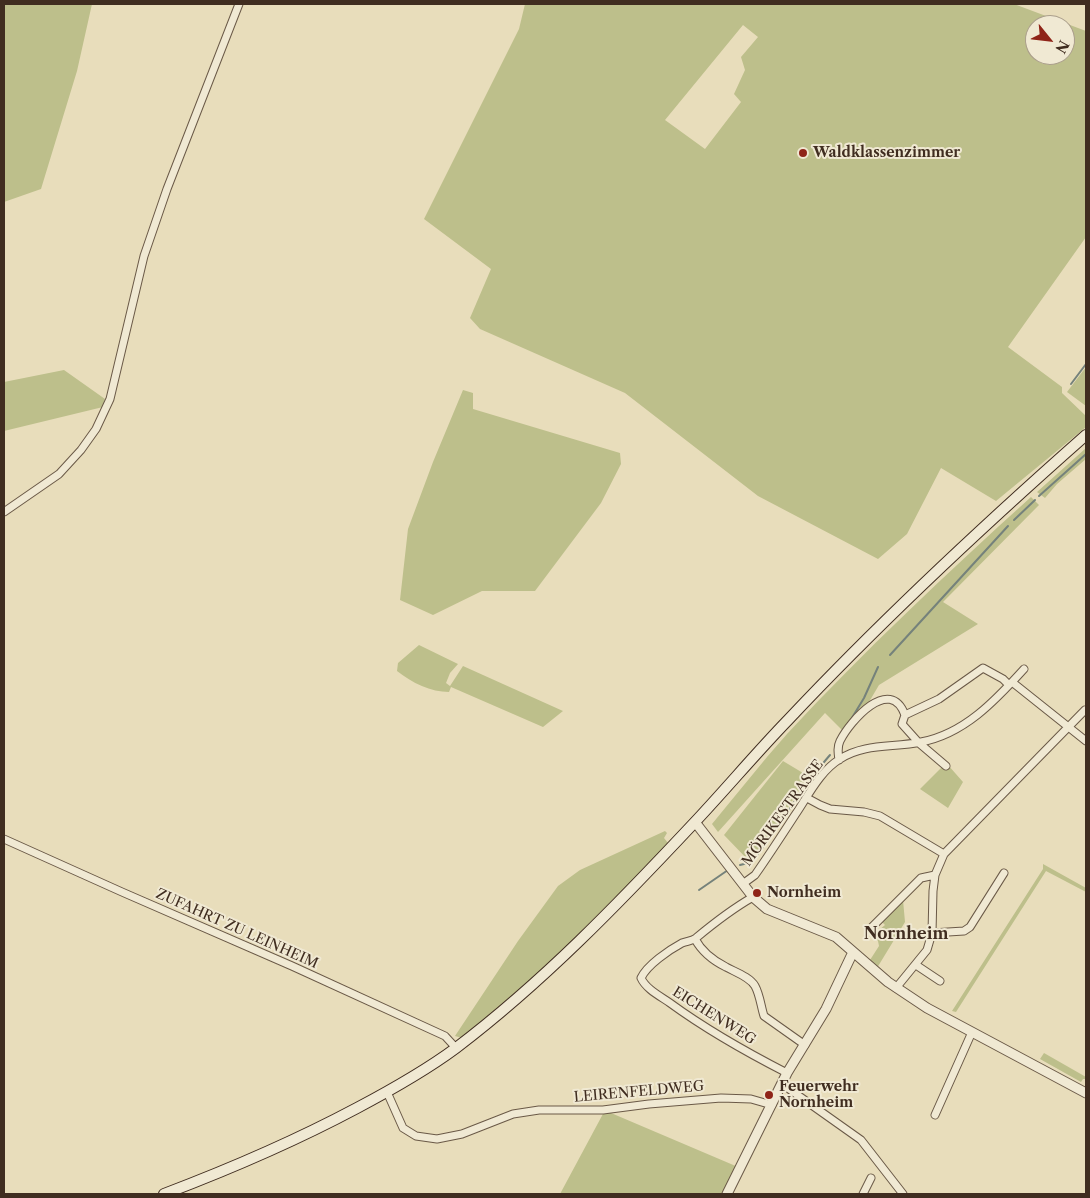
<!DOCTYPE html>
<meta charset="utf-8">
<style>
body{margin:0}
#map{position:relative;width:1090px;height:1198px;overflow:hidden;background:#e8ddbb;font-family:"Libre Caslon Text",serif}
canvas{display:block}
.frame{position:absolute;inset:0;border:5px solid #402d20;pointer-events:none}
.north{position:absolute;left:1025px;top:15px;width:50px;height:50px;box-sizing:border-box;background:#f0e9d3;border:1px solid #aa9e8b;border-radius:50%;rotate:119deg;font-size:14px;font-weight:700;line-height:20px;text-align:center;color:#402d20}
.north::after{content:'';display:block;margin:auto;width:18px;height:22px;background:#8f2418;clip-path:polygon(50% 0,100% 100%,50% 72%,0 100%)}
</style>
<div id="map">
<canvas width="1090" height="1198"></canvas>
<div class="frame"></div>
<div class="north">N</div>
</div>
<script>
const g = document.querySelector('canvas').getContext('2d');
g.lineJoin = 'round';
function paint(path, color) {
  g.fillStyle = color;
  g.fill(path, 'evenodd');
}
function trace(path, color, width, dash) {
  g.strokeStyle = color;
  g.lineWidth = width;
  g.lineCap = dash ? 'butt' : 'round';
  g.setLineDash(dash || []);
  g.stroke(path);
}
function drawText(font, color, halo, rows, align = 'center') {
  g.font = font + ' "Libre Caslon Text",serif';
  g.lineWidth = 4;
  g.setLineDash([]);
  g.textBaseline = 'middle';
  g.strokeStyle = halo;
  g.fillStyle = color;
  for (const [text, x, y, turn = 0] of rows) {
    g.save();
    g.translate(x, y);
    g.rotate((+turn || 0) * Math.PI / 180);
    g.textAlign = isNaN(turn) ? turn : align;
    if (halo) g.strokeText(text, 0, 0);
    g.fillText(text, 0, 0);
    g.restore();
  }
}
paint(new Path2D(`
 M4 4H92L77 71 41 189 4 202Z
 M525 4H1014L1086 31V237L1008 347 1062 387V393L1086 416V427L996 501 941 468 907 534 878 559 758 496 625 393 480 329 470 318 491 269 424 219 519 29ZM743 25 758 37 741 57 745 70 734 94 741 102 705 149 665 120ZM1035 25H1065V55H1035Z
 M1086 367V406L1067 392Z
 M64 370 105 399 103 407 4 431V382Z
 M463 390 473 393V409L620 453 621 464 601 503 535 591H482L433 615 400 600 408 529 433 462Z
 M1086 448V459L1057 484 1045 498 1037 492Z
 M1031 497 1039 505 943 602 978 624 879 685 869 702 842 730 825 713 718 832 712 824C737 794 761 763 787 734 864 651 947 573 1031 497Z
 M419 645 458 664 450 673 446 683 450 686 463 666 563 711 543 727 451 687 449 692C431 692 412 683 397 671L398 663Z
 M783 761 808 776 766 842 750 862 724 835Z
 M944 765H948L963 782 948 808 920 789Z
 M665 831 667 833 664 838 668 843 630 886 556 960 462 1038 455 1036 518 941 558 886 580 870Z
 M1043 864 1086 888V892L1046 871 956 1012 952 1011 1043 869Z
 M903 900 905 922 877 968 870 960 879 946 878 941 873 935 885 925 881 921Z
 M1044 1053 1086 1077V1079H1083L1081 1082 1040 1059Z
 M612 1111 611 1113 738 1167 724 1194H560L604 1112Z`), '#bdbf8b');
trace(new Path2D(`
 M1071 384 1086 364
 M1039 496 1086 454
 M1014 520 1035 500
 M890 655 1008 526
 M850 721 864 698 878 667
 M740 865 752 862C779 827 801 788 830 755
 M699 890 728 870`), '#75827b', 2);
const minor = new Path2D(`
 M4 512 59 474 81 450 96 429 110 399 144 256 167 189 239 4
 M1012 682 1086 741
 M905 715 939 699 983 668 1003 679 1009 685
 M839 760C838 753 837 747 840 741 850 721 890 675 905 715L902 724 919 743 946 766
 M807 798 820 805 830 809 864 812 880 816 944 854
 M4 839 122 892 292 966 445 1036 456 1048
 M744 883 755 875C769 855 782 835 795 815 808 796 820 771 840 759 865 743 893 748 921 742 964 734 995 701 1024 669
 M753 897C732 909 714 923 696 938 692 941 687 941 682 943 669 950 647 965 641 978 646 989 660 996 670 1003 707 1030 746 1052 787 1073
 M871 928 921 878 935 875 944 854 1085 710
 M932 933 964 931 970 927 1004 873
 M695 939C702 952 714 961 726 967 735 972 750 977 755 986 760 995 761 1007 764 1016L805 1045
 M916 965 940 981
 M896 988 927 950 932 933 933 891 935 875
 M782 1084 861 1140 903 1194
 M387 1092 403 1128 416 1136 437 1139 462 1134 513 1114 539 1110H603L649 1104 721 1098 751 1099 772 1105
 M935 1115 972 1032
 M863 1194 871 1178`);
const tertiary = new Path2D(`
 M695 822 753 897 767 909 836 937 888 982 927 1008 1086 1093
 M727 1194 787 1073 826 1009 853 952`);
const secondary = new Path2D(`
 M164 1194C230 1169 295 1141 357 1108 391 1090 425 1071 456 1048 543 982 619 903 694 823 726 789 756 753 788 720 882 620 983 526 1086 435`);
trace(minor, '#6a5947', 9);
trace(tertiary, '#6a5947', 11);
trace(secondary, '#402d20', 12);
trace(minor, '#f0e9d3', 7);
trace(tertiary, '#f0e9d3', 9);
trace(secondary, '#f0e9d3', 10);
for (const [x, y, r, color] of [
 [803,153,5,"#8f2418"],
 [757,893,5,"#8f2418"],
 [769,1095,5,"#8f2418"]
]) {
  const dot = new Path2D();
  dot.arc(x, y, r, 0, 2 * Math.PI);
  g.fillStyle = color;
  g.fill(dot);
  trace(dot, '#f0e9d3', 2);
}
drawText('bold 14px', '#402d20', '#f0e9d3', [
 ["Waldklassenzimmer",813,153],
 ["Nornheim",767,893],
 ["Feuerwehr",779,1087],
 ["Nornheim",779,1103]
], 'left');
drawText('14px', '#402d20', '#f0e9d3', [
 ["MÖRIKESTRASSE",783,813,-54],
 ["ZUFAHRT ZU LEINHEIM",237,929,24],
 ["EICHENWEG",714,1016,32],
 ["LEIRENFELDWEG",639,1092,-5]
]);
drawText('bold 16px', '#402d20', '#f0e9d3', [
 ["Nornheim",906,934]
]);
</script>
